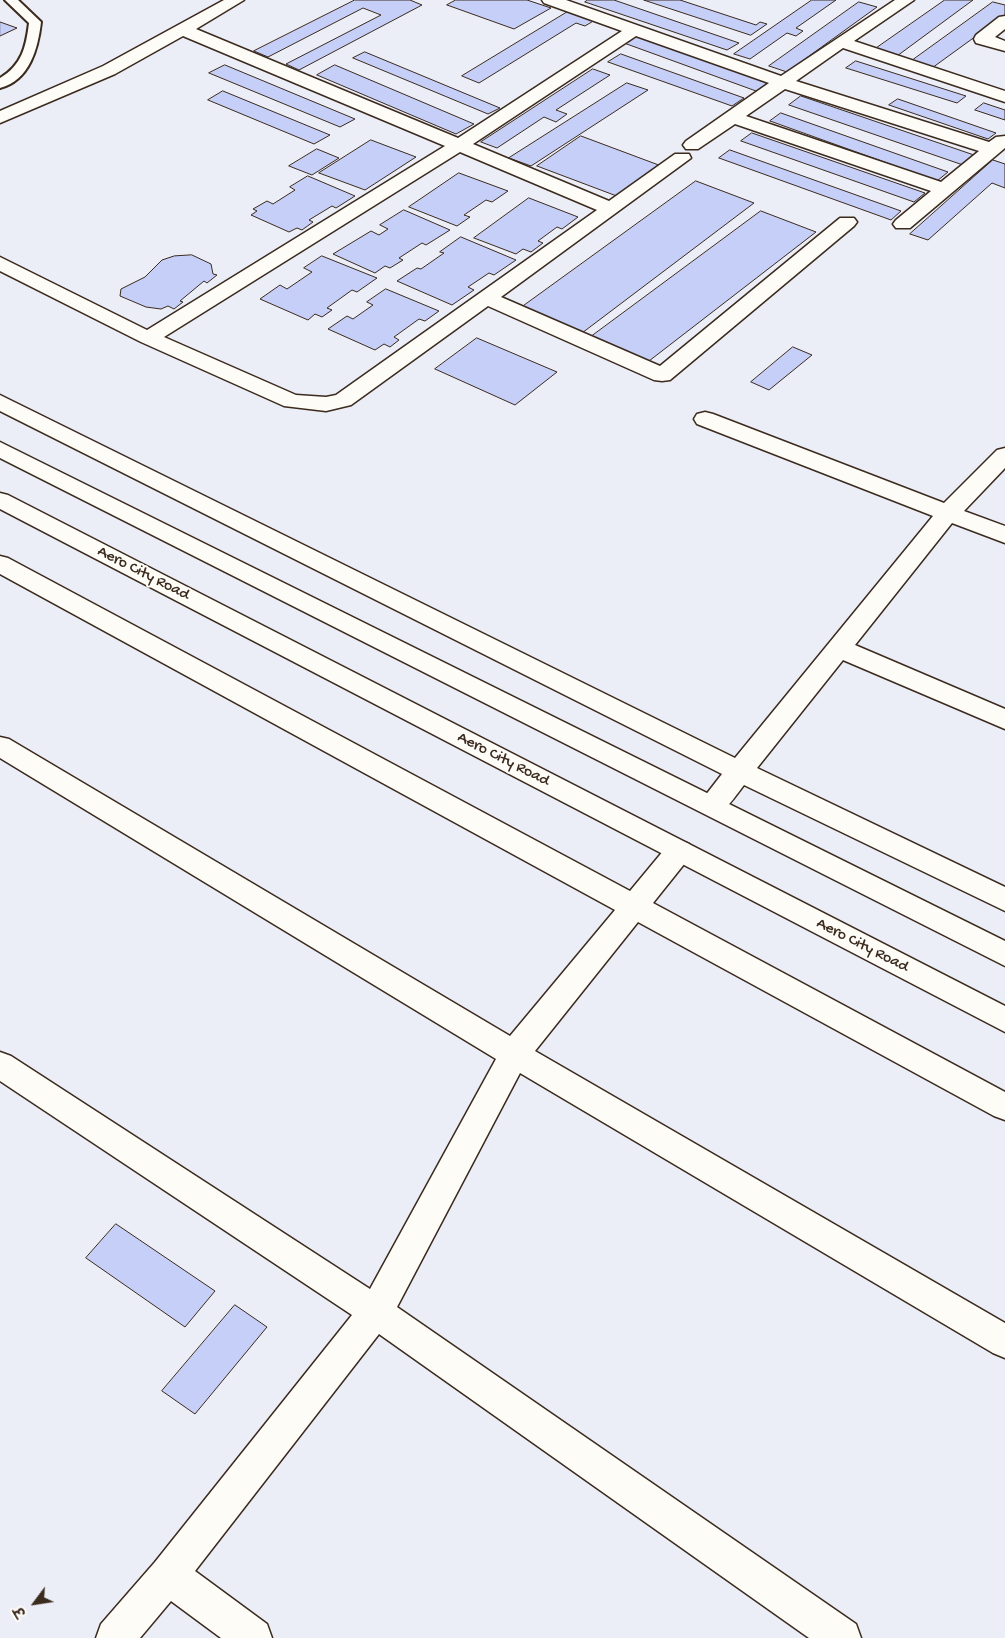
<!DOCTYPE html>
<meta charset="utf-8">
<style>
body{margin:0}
#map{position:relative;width:1005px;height:1638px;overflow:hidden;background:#eceef7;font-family:"Gochi Hand","Playpen Sans Deva",sans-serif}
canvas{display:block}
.north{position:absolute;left:10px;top:1578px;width:50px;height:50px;-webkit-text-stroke:4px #fdfcf7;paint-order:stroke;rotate:239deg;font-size:14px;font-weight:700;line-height:20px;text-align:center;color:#3b2a1e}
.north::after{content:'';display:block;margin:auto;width:18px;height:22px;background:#3b2a1e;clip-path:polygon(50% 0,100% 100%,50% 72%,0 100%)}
</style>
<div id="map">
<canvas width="1005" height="1638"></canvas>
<div class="north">उ</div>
</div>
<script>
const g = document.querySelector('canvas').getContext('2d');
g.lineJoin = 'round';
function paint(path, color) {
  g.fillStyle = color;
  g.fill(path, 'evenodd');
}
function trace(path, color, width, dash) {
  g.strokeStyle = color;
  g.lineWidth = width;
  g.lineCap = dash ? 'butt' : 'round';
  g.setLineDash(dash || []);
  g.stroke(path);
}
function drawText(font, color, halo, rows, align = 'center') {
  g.font = font + ' "Gochi Hand",sans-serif';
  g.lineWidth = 4;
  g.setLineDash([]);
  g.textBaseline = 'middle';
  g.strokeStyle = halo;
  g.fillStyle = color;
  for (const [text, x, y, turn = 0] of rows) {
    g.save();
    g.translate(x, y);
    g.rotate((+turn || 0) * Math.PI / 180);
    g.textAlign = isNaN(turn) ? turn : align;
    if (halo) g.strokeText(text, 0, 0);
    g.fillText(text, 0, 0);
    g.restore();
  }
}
const building = new Path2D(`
 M355 0H410L422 5 299 70 286 64 381 15 363 8 268 57 254 51Z
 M456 0H527L551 8 514 29 447 5Z
 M588 0H614L739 43 727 50 585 2Z
 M644 0H680L756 25 760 22 767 24 751 35Z
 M812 0H836L796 28 803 31 796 36 787 33 750 59 734 54Z
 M945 0H973L897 56 875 49Z
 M859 2 877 7 787 72 769 66Z
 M993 2 1005 5V15L932 68 910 62Z
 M569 11 595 20 585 26 576 23 479 83 462 76Z
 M0 22 17 28 0 36Z
 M637 36 769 83 756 91 624 43Z
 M365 52 500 108 488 114 353 58Z
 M621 54 744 98 732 106 608 62Z
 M856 61 966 96 957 103 846 68Z
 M225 65 355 119 340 127 209 73Z
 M335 65 474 124 456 134 317 75Z
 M593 69 610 75 556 110 567 114 556 122 544 117 497 148 481 142Z
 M627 83 648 90 531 166 509 158Z
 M223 91 330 135 314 144 208 100Z
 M801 96 974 155 963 165 789 105Z
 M898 99 996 133 988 139 889 105Z
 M984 103 1005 110V120L975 110Z
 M781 113 948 172 937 181 770 121Z
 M752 133 925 193 914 202 741 141Z
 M581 136 664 167 622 198 537 166Z
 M371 140 416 157 365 190 319 173Z
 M317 149 339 158 312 175 289 166Z
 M730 150 901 211 891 220 719 158Z
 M993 160 1005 164V188L992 183 928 240 910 234Z
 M459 173 508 191 492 202 486 200 464 215 470 217 457 226 409 207Z
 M308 176 355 196 336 208 332 206 309 220 313 222 302 230 297 228 289 232 251 215 257 211 253 209 267 201 273 204 295 190 290 187Z
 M696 181 754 203 582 333 522 307Z
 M529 198 578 217 562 229 557 227 538 241 543 243 531 252 523 249 516 254 474 238Z
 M404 210 450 230 426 245 422 243 399 258 403 260 390 268 385 266 375 273 333 254 371 231 379 235 388 229 380 225Z
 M761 211 816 232 649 361 592 336Z
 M461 237 516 260 494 275 489 273 468 287 474 290 452 305 397 281 417 268 421 269 444 253 440 252Z
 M192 255 211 264 213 274 217 275 207 283 204 281 180 301 183 302 174 309 168 306 161 309 146 307 120 296 121 289 145 277 162 260 174 256Z
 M322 256 377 278 357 292 352 290 327 308 332 310 322 317 315 314 308 320 260 299 280 285 287 289 312 272 304 268Z
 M386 289 439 311 425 321 419 319 394 337 399 340 390 347 384 344 375 350 328 329 347 316 353 319 373 305 367 302Z
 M477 338 557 372 515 405 435 369Z
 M793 347 812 355 769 390 751 382Z
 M116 1224 215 1291 185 1327 86 1258Z
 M235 1305 267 1327 195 1414 162 1391Z`);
paint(building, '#c6cff7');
trace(building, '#3b2a1e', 1);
const service = new Path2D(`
 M5 0H18L41 22C38 48 30 80 0 88V78C22 65 26 47 29 23Z`);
const minor = new Path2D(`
 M224 0H244L196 29 458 138 622 31 544 3 542 0H566L781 76 895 0H914L854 41 1005 91V102L843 48 796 81 989 142 996 137 1005 136V148L910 228H896L893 224 896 220 931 191 735 124 698 149H686L683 145 686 141 769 83 636 36 473 144 609 201 675 154H689L691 158 501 297 660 366 840 218H854L857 222 854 226 670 380 662 381 654 380 488 306 351 405 326 411 284 406 141 342 0 271V257L147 330 445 146 183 36 115 74 0 123V111L103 66ZM785 89 979 151 941 182 746 116ZM460 152 597 210 336 395 326 397 296 395 164 337Z
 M1005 16V29L995 37 1005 41V51L976 43 974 39 976 35 999 17Z
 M0 395 735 758 933 516 697 424 694 419 697 414 705 412 713 414 944 503 997 450 1005 448V468L964 511 1005 526V543L952 523 855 645 1005 709V729L843 660 757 768 1005 887V911L744 785C732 800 723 819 702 812L698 805 722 774 0 411Z
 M0 556 8 558 630 891 669 844 679 840 689 844 693 851 689 858 653 903 1005 1092V1120L994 1116 638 922 535 1051 1005 1323V1358L993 1353 520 1073 397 1307 856 1624 861 1638H809L379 1334 195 1571 267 1624 272 1638H221L171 1601 140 1638H96L101 1624 155 1562 352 1315 0 1081V1052L11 1056 370 1289 496 1059 0 758V737L9 739 510 1036 615 910 0 574Z`);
const tertiary = new Path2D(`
 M0 442 1005 941V966L0 458Z
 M0 493 8 495 1005 1006V1032L0 509Z`);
trace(service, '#3b2a1e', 4);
trace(minor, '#3b2a1e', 3);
trace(tertiary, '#3b2a1e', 3);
paint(service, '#fdfcf7');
paint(minor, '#fdfcf7');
paint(tertiary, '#fdfcf7');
drawText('16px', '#3b2a1e', '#fdfcf7', [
 ["Aero City Road",143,574,27],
 ["Aero City Road",503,760,27],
 ["Aero City Road",862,946,27]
]);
</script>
